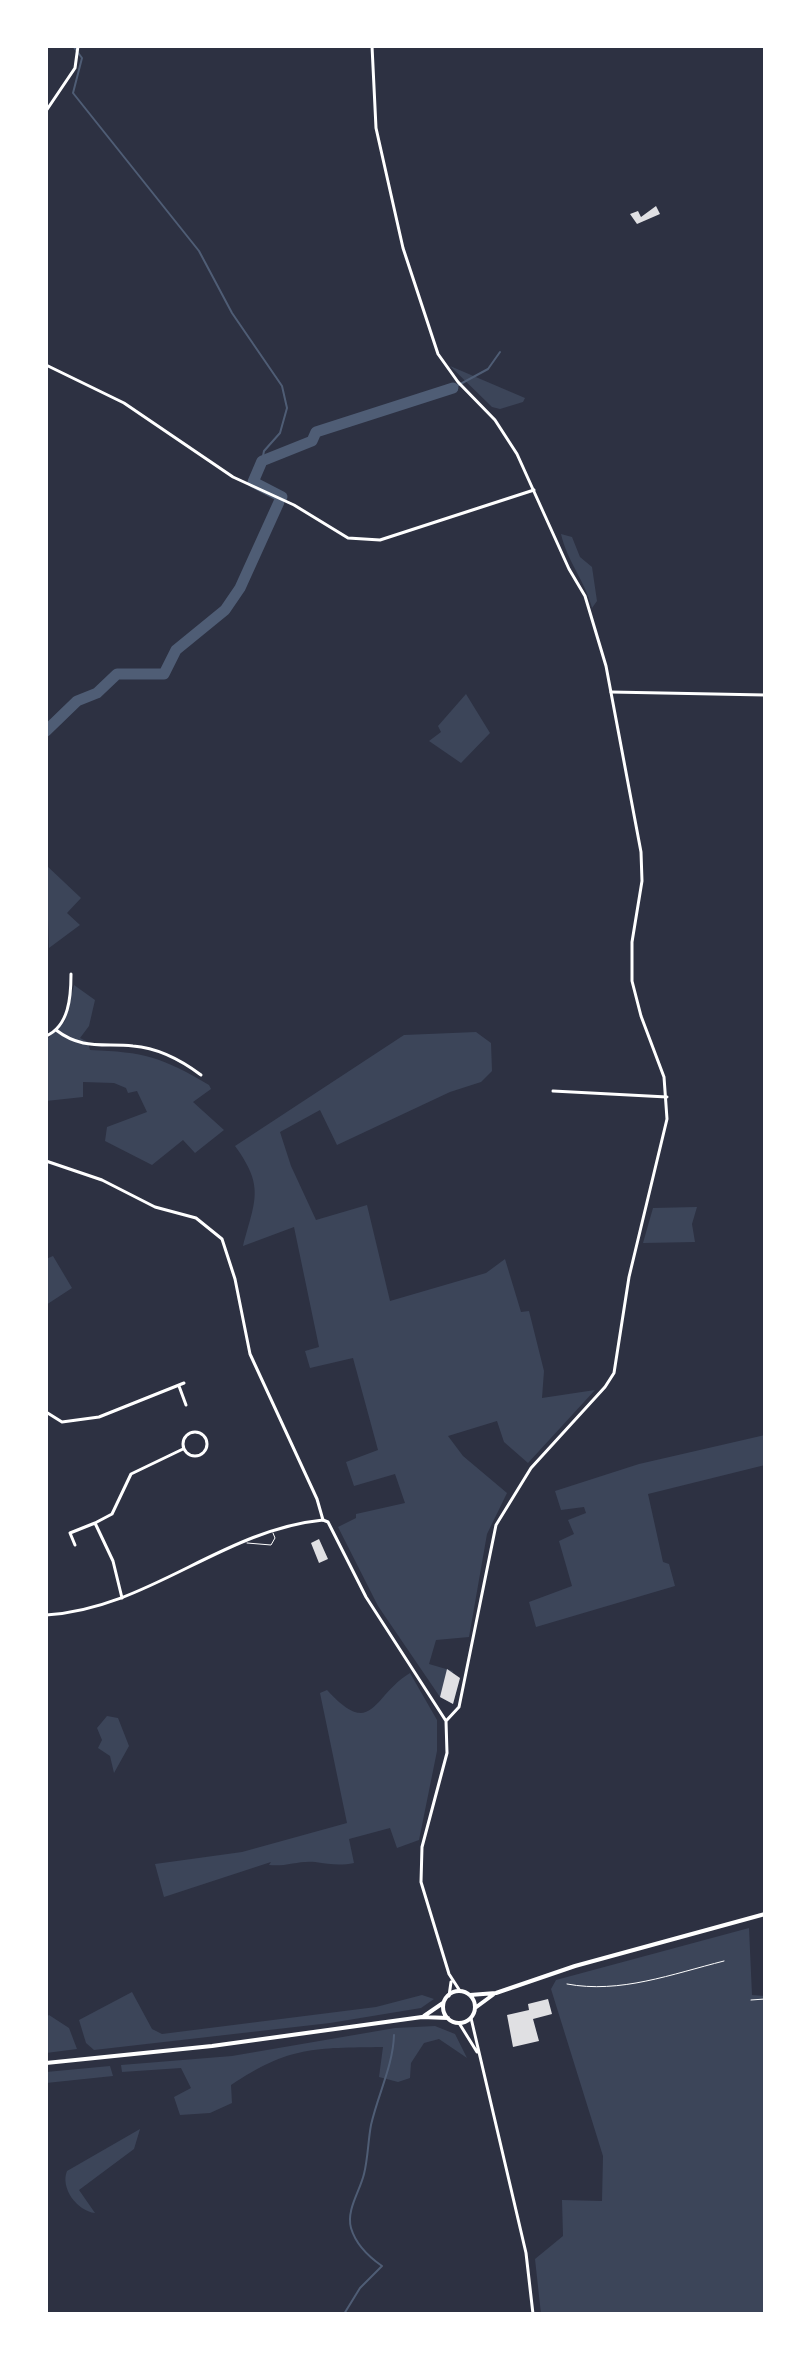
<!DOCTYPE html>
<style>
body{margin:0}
#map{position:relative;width:811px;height:2360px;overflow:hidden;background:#2d3142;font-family:Montserrat,sans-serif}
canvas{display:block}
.frame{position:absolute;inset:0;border:48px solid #fff;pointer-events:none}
</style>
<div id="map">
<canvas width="811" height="2360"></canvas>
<div class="frame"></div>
</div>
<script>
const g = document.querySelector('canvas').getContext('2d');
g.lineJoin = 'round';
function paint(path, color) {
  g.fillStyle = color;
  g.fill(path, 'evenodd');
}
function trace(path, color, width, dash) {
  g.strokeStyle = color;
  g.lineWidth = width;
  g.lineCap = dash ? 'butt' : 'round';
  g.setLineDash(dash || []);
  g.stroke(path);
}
paint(new Path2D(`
 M450 366 525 398 523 402 500 409 492 407Z
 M561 534 572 537 580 557 592 567 597 601 592 608C585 581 567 561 561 534Z
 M466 694 490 733 461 763 429 741 441 732 438 726Z
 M46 865 81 898 67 913 80 925 49 948Z
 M74 985 95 1000 89 1026 80 1038 88 1042 90 1050C144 1052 162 1057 209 1085L211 1089 193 1102 224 1130 195 1153 183 1140 152 1165 105 1141 107 1127 147 1112 137 1091 128 1093 126 1088 114 1083 83 1082V1097L46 1101V1040L65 1021Z
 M476 1032 491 1043 492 1071 481 1082 450 1092 337 1145 320 1110 280 1132 291 1166 316 1220 367 1205 390 1301 486 1273 505 1259 521 1312 529 1311 544 1371 542 1398 595 1390 528 1463 504 1442 497 1421 448 1436 463 1456 507 1493 487 1534 469 1637 436 1640 429 1664 453 1671 452 1676 460 1678 453 1704 440 1697 378 1606 338 1527 356 1518V1514L405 1503 395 1474 354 1486 346 1462 378 1450 353 1358 310 1368 305 1351 319 1347 294 1227 243 1246C255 1200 265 1187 235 1146L404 1035Z
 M697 1207 692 1224 695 1242 643 1243 653 1208Z
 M53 1256 72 1288 46 1305V1259Z
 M765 1435V1465L648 1494 663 1562 669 1564 675 1586 536 1627 529 1602 572 1586 559 1541 574 1534 568 1520 586 1513 584 1507 561 1510 555 1491 639 1464Z
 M410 1673 437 1720V1751L419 1840 397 1848 390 1828 349 1839 354 1863C339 1866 330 1864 315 1862 300 1860 285 1867 269 1865L271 1862 164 1897 155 1864 242 1852 347 1823 320 1693 327 1690C373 1740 372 1696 410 1673Z
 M107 1716 118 1718 129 1746 114 1773 110 1756 98 1748 102 1740 97 1728Z
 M749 1928 752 1995 765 1996V2314H541L535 2259 563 2236 562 2200 602 2201 603 2156 551 1989 556 1980Z
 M132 1992 152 2029 162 2034 376 2007 422 1995 434 1999 421 2008 330 2023 94 2050 86 2043 79 2020Z
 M49 2015 69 2028 77 2049 46 2053V2017Z
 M435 2026 455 2034 467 2058 439 2039 424 2043 411 2063 410 2078 398 2082 379 2077 383 2047C314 2048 290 2046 231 2085L232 2103 210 2113 180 2115 174 2097 191 2088 181 2068 122 2072 121 2065 232 2056 395 2028Z
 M110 2066 113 2076 46 2083V2072Z
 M140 2129 134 2149 79 2190 95 2213C77 2211 60 2188 67 2171Z`), '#3c4559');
trace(new Path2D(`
 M73 46 82 58 73 93 199 251 232 313 282 386 287 408 280 433 264 451 262 461
 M453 388 488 369 500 352
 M344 2314 360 2288 382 2266C369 2257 356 2245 351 2228 346 2210 360 2191 364 2174 368 2158 368 2141 371 2125 378 2094 393 2066 394 2035`), '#4f5d75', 2);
trace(new Path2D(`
 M282 497 253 482 262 461 312 441 316 432 453 388
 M46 731 77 701 97 693 117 674H164L176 650 225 610 240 588 279 502`), '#4f5d75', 11);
paint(new Path2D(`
 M656 206 660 214 637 224 630 214 638 211 641 217Z
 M319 1539 328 1559 319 1563 311 1543Z
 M447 1669 460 1678 453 1704 440 1697Z
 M548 1999 552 2014 533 2019 539 2041 513 2047 507 2015 529 2010 528 2004Z`), '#e0e0e3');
trace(new Path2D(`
 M567 1984C620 1994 672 1974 724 1961
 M751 2000 765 1999`), '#fff', 1);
trace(new Path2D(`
 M247 1543 271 1545 275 1538 273 1533`), '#fff', 1);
trace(new Path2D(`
 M46 365 124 403 233 477 294 505 348 538 380 540 534 490
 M611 692 765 695
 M56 1030C82 1050 103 1043 133 1046 159 1048 181 1060 201 1075
 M46 1036C69 1026 71 997 71 974
 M553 1091 667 1097
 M46 1161 102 1180 155 1207 196 1218 222 1239 235 1279 250 1354 317 1499 323 1520
 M179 1386 186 1405
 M46 1412 62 1422 99 1417 184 1383
 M183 1444a12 12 0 1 1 24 0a12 12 0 1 1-24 0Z
 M95 1523 112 1514 131 1474 183 1449
 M75 1545 70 1533 95 1523 113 1561 122 1598`), '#fff', 3);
trace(new Path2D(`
 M372 46 376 128 403 248 438 354 458 382 495 420 517 454 569 569 585 596 606 666 641 852 642 881 632 942V981L641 1016 664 1077 667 1119 629 1277 614 1373 605 1387 531 1468 496 1525 459 1707 446 1721
 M46 111 75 68 78 46
 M46 1615C148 1609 222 1530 323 1520L328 1522 366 1597 446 1721 447 1753 422 1847 421 1882 449 1974 460 1991
 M449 1996 451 1982
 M471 2018 526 2253 533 2314
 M459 2023 477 2052`), '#fff', 3);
trace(new Path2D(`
 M443 2007a16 16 0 1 1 32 0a16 16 0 1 1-32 0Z
 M470 1995 496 1993 575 1966 765 1914
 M475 2008 494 1994
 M424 2016 443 2003
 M46 2063 212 2046 422 2017 448 2018`), '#fff', 4);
</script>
